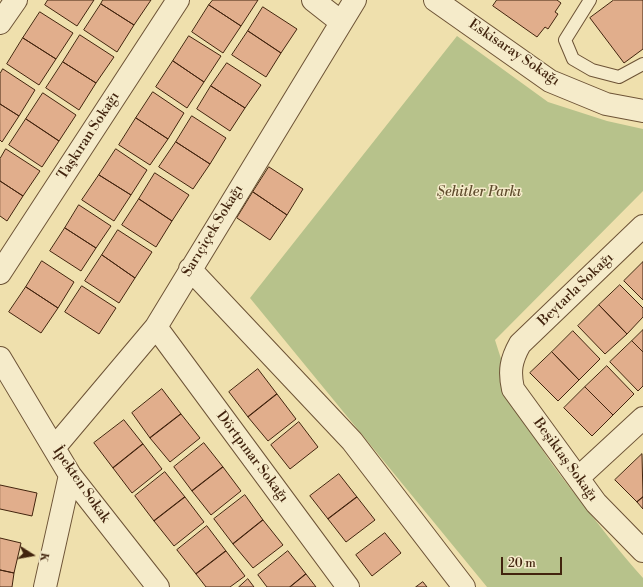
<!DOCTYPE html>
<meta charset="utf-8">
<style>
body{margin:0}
#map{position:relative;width:643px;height:587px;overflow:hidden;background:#efe0ad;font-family:"Libre Bodoni",serif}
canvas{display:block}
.north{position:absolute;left:12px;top:535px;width:40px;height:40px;-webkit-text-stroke:3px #f5ebca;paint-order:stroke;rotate:101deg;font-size:11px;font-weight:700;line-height:16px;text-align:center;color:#42240e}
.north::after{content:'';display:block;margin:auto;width:14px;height:18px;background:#42240e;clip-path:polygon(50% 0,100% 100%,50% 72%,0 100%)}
.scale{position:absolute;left:501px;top:557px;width:61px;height:18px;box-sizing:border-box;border:2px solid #42240e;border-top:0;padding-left:5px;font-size:12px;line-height:14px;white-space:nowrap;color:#42240e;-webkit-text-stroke:3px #f5ebca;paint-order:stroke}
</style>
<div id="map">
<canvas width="643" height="587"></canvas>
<div class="north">K</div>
<div class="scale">20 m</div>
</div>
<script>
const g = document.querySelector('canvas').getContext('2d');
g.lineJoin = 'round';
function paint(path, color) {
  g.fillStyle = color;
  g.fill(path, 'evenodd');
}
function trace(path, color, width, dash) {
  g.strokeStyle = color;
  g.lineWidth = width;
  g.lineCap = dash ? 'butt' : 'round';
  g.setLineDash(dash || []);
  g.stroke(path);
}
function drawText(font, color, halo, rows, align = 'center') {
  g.font = font + ' "Libre Bodoni",serif';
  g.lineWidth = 3;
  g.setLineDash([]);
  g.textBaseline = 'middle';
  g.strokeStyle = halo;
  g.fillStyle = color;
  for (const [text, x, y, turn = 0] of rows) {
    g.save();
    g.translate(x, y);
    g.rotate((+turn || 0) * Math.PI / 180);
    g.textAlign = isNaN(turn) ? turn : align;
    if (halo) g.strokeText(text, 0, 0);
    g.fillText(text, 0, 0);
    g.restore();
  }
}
paint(new Path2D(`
 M457 36 548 102 607 121 643 129V191L495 340C504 369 514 398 528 425 543 455 565 481 585 507 604 531 622 555 643 578V587H487L250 298Z`), '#b7c28b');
const building = new Path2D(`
 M48 0H94L77 26 45 5Z
 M103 0H151L134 25 101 4Z
 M213 0H258L241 26 209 5Z
 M497 0H557L561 3 555 12 558 14 548 29 545 27 537 37 493 6Z
 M614 0H643V49L624 63 590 18Z
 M101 4 134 25 117 52 84 30Z
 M209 5 241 26 223 53 192 32Z
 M263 7 297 29 281 53 248 31Z
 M40 12 73 33 56 59 23 38Z
 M248 31 281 53 266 77 232 55Z
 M80 35 114 57 96 83 63 62Z
 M189 36 221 56 204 82 173 61Z
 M23 38 56 59 39 85 7 64Z
 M173 61 204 82 187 108 156 87Z
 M63 62 96 83 79 110 46 88Z
 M227 63 261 85 245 108 211 86Z
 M3 69 35 90 19 116 0 104V74Z
 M211 86 245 108 230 131 197 109Z
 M153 92 184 113 168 139 136 118Z
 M43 93 76 115 59 141 26 119Z
 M0 104 19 116 2 142 0 140Z
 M192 116 226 138 210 164 176 142Z
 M136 118 168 139 150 165 119 145Z
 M26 119 59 141 42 167 9 145Z
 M176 142 210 164 193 189 159 167Z
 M6 149 40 171 23 196 0 181V159Z
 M116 149 147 170 131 195 99 175Z
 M269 167 303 189 287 215 253 192Z
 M155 173 189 195 172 221 139 199Z
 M99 175 131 195 114 221 82 200Z
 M0 181 23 196 7 221 0 216Z
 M253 192 287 215 270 240 237 218Z
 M139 199 172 221 156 247 122 225Z
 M79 205 111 226 96 248 65 228Z
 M65 228 96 248 81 271 50 251Z
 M118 230 152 252 135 278 102 255Z
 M102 255 135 278 119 303 85 281Z
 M42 261 74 282 58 308 26 287Z
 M643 262V300L624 281Z
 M620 285 643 308V317L627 334 599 305Z
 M82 286 116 308 99 334 65 312Z
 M26 287 58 308 41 333 9 312Z
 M599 305 627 334 605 354 578 326Z
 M643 330V352L632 341Z
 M573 331 600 359 579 380 552 352Z
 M632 341 643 352V386L638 391 610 362Z
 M552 352 579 380 558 401 530 373Z
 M607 366 634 394 613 415 585 387Z
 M258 369 277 394 248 417 229 392Z
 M585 387 613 415 592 436 564 408Z
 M162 389 181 414 150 438 132 413Z
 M277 394 296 419 268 441 248 417Z
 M181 414 200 438 170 462 150 438Z
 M124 420 143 444 113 468 94 443Z
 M299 422 318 447 290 469 271 445Z
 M204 443 223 467 192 491 174 467Z
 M143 444 162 469 132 493 113 468Z
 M642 454 643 497 637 502 615 480Z
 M223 467 241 491 211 515 192 491Z
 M165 472 185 497 154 521 135 496Z
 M339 474 357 497 328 519 310 496Z
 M0 485 37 493 32 516 0 509Z
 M245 495 263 520 233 544 214 519Z
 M185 497 204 522 174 546 154 521Z
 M357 497 375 520 346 542 328 519Z
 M643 497V509L637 502Z
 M263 520 283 545 253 568 233 544Z
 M207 526 226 551 196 574 177 550Z
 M385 533 401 553 372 576 356 555Z
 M0 538 21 543 14 573 0 570Z
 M226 551 245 576 230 587H206L196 574Z
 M288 551 306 574 290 587H267L258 575Z
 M0 570 14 573 12 587H0Z
 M306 574 316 587H290Z
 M248 579 254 587H239Z
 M423 582 427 587H416Z`);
paint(building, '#e1ae8c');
trace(building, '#42240e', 1);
const lane = new Path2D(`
 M590 0 565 40 573 59 592 70 619 77 643 64`);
const street = new Path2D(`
 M313 0 341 22
 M435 0 550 81 606 104 643 111
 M0 23 16 0
 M643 226 520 344C511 360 509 371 513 389L596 503 643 551
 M190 269 352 441 464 587
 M0 273 178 0
 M156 327 348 587
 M0 358 70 475 158 587
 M54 448 156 327 355 0
 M578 478 643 418
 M45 587 70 475`);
trace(lane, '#6d5336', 14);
trace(street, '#6d5336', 24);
trace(lane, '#f5ebca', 12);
trace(street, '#f5ebca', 22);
drawText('14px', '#42240e', '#f5ebca', [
 ["Eskisaray Sokağı",514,53,34],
 ["Taşkıran Sokağı",89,136,-57],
 ["Sarıçiçek Sokağı",213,231,-59],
 ["Beytarla Sokağı",576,290,-44],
 ["Dörtpınar Sokağı",252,457,53],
 ["Beşiktaş Sokağı",565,460,54],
 ["İpekten Sokak",81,485,55]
]);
drawText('italic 14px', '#5f4c2d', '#f5ebca', [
 ["Şehitler Parkı",479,193]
]);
</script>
